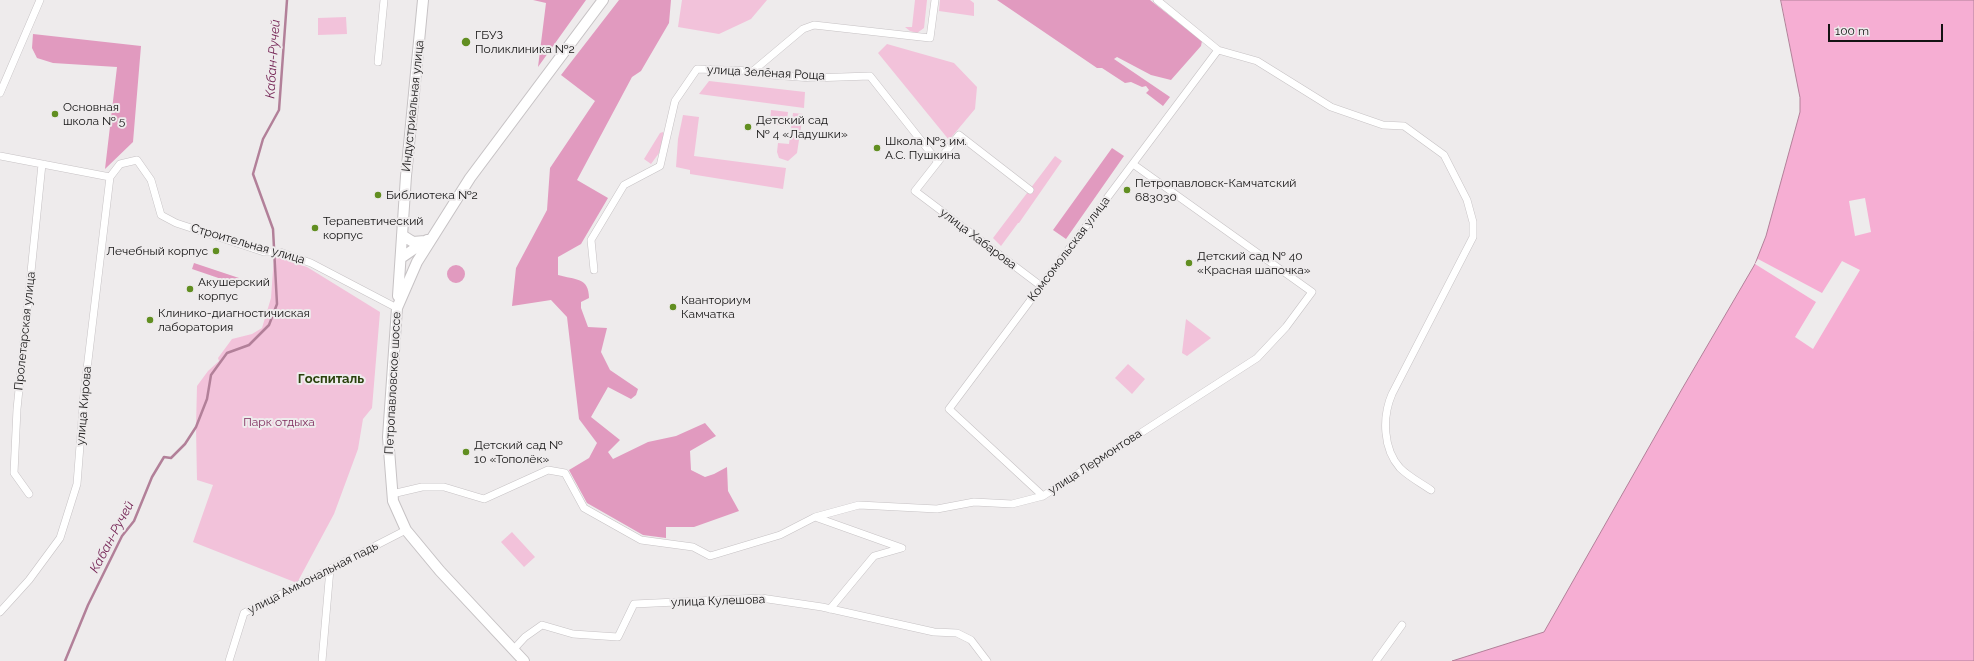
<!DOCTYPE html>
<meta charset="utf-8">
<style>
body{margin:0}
#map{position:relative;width:1974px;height:661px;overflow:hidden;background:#eeebec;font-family:Raleway,sans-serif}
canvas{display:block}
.scale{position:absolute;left:1828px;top:24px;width:115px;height:18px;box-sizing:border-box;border:2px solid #141313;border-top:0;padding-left:5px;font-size:12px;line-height:14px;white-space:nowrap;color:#141313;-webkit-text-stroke:3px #eeebec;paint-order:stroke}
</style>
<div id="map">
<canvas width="1974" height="661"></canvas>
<div class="scale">100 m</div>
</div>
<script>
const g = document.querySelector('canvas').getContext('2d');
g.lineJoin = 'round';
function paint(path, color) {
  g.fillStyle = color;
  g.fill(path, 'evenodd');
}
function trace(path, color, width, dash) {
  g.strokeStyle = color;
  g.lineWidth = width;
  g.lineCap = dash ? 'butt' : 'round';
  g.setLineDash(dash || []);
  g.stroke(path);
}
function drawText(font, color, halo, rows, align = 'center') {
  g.font = font + ' Raleway,sans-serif';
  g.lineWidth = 4;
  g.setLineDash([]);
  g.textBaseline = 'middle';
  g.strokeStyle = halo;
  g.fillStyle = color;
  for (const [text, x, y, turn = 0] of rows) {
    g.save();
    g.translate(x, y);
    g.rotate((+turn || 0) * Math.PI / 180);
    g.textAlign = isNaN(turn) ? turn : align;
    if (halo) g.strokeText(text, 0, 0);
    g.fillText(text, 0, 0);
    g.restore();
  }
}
paint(new Path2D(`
 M682 0H767L751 19 719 34 678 27Z
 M915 0H927L924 28 917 33 910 31 905 27H912Z
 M940 0H970L974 3V16L939 11Z
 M346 17 347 34 318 35V18Z
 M887 44 954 63 977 87 975 109 949 140 878 53Z
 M709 81 805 92 804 108 699 94Z
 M771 110 788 112 786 126 770 124Z
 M793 113 803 114 797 153 788 161 779 158 777 152 778 143 789 144Z
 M683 115 699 117 694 156 786 168 783 189 690 174V170L676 167 678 139Z
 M663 132 664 135 659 153 651 164 644 159 660 133Z
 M1055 156 1062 161 1019 223H1018L1001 246 993 238Z
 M274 256 307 267 380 312 372 408 363 419 358 449 334 514 297 583 193 542 213 485 197 480 196 427 197 386 208 371 219 361 218 358 232 339 252 334 262 328 271 298Z
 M1186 319 1211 338 1187 356 1182 353Z
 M1128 364 1145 379 1132 394 1115 378Z
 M512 532 535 557 524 567 501 542Z`), '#f2c2da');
paint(new Path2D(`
 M533 0H586L538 67 546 3Z
 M619 0H671L669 23 641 71 632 77 577 180 608 198 581 244 558 257V275C575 280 589 277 589 298L581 302V308L588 327 607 328 601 352 610 370 638 389 636 395 631 399 608 387 591 417 620 440 608 452 613 459 648 442 676 436 705 423 716 436 690 451 691 470 705 477 714 474 727 467 728 491 739 511 694 527H666V538L643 535 587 503 569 470 589 458 597 443 579 419 567 317 551 300 512 306 516 268 547 210 550 168 595 101 561 75Z
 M997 0H1150L1202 41 1201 46 1171 80 1151 75 1117 57 1114 59 1170 97 1163 106 1146 93 1149 90 1146 86 1142 87 1131 82 1125 83 1102 68H1097Z
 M33 34 141 46 133 142 105 169 117 67 53 63 37 58 32 48Z
 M1112 148 1124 156 1066 239 1053 230Z
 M194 263 239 278 236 284 192 269Z
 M447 274a9 9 0 1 1 18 0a9 9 0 1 1-18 0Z`), '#e19abf');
const water = new Path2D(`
 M1781 0H1974V661H1452L1544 632 1682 389 1755 264 1766 236 1800 112V98Z`);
paint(water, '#f6aed3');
trace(water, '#b28099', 1);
paint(new Path2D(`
 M1865 198 1871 232 1855 236 1849 201Z
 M1758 259 1822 293 1842 261 1860 270 1813 349 1795 337 1816 302 1755 264Z`), '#eeebec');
trace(new Path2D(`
 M65 661 88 605 122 536 134 521 152 477 164 457 171 458 185 444 196 427 207 399 211 375 227 353 249 345 269 325 277 304 273 229 253 174 263 139 279 110 287 0`), '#b28099', 2.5);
const street = new Path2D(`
 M1157 0 1218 50 1257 61 1331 107 1383 125 1404 126 1444 155 1467 200 1473 222V237L1392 394C1382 417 1383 449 1400 468 1409 477 1421 483 1431 490
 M378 62 384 0
 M753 71 803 29 814 25 930 38 935 0
 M0 93 40 0
 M0 156 110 177
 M1030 190 959 135 915 191 1041 286
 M594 270 591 240 624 185 660 166 675 101 697 69 753 71 771 75 812 78 870 76 938 162
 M29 494 14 473 17 409 42 164
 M392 494 422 487H444L484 499 548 470 565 473 584 508 641 540 693 547 710 556 780 535 815 517 859 505 937 509 974 502 1012 504 1043 496 1257 358 1286 327 1312 292 1133 164
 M1043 496 949 409 1218 50
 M815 517 902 548 874 556 830 609
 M0 612 29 580 60 538 77 484 84 394 110 177 120 164 137 160 151 180 161 215 176 223 264 252H280L311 263 397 308
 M513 650 525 637 542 625 573 634 618 637 634 604 761 598 822 607 934 632 957 633 971 640 987 661
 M229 661 244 613 406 530
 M322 661 330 569
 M1376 661 1402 625`);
const secondary = new Path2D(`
 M402 235 413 242 425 241
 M401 258 427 240
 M398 296 406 176 423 0
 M524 661 440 571 406 530 393 501 388 437 397 308 417 262 470 178 603 0`);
trace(street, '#c6c2c4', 8);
trace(secondary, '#c6c2c4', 12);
trace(street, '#fff', 7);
trace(secondary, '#fff', 10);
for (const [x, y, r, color] of [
 [466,42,5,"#618e21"],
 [55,114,4,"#618e21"],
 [748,127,4,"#618e21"],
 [877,148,4,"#618e21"],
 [1127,190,4,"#618e21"],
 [378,195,4,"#618e21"],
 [315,228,4,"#618e21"],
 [216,251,4,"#618e21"],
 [1189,263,4,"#618e21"],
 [190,289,4,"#618e21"],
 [673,307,4,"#618e21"],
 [150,320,4,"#618e21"],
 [466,452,4,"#618e21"]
]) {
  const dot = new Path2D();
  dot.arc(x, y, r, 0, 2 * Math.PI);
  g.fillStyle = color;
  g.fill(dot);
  trace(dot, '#eeebec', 1.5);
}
drawText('12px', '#141313', '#eeebec', [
 ["ГБУЗ",475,35],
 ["Поликлиника №2",475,49],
 ["Основная",63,107],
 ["школа № 5",63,121],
 ["Детский сад",756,120],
 ["№ 4 «Ладушки»",756,134],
 ["Школа №3 им.",885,141],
 ["А.С. Пушкина",885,155],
 ["Петропавловск-Камчатский",1135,183],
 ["683030",1135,197],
 ["Библиотека №2",386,195],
 ["Терапевтический",323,221],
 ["корпус",323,235],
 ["Лечебный корпус",208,251,"right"],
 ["Детский сад № 40",1197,256],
 ["«Красная шапочка»",1197,270],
 ["Акушерский",198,282],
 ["корпус",198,296],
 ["Кванториум",681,300],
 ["Камчатка",681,314],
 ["Клинико-диагностичиская",158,313],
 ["лаборатория",158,327],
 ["Детский сад №",474,445],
 ["10 «Тополёк»",474,459]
], 'left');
drawText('12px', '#141313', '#eeebec', [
 ["улица Зелёная Роща",766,73,3],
 ["Индустриальная улица",413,106,-84],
 ["улица Хабарова",978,239,37],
 ["Строительная улица",248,244,16],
 ["Комсомольская улица",1069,249,-53],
 ["Пролетарская улица",25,331,-84],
 ["Петропавловское шоссе",393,383,-87],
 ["улица Кирова",84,406,-85],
 ["улица Лермонтова",1095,462,-33],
 ["улица Аммональная падь",313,578,-27],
 ["улица Кулешова",718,601,-2]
]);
drawText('12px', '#7f2e5e', '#eeebec', [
 ["Парк отдыха",279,422]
]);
drawText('italic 13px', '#742354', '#eeebec', [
 ["Кабан-Ручей",273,59,-86],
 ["Кабан-Ручей",112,537,-62]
]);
drawText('bold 13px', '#2a400c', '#eeebec', [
 ["Госпиталь",331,379]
]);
</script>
